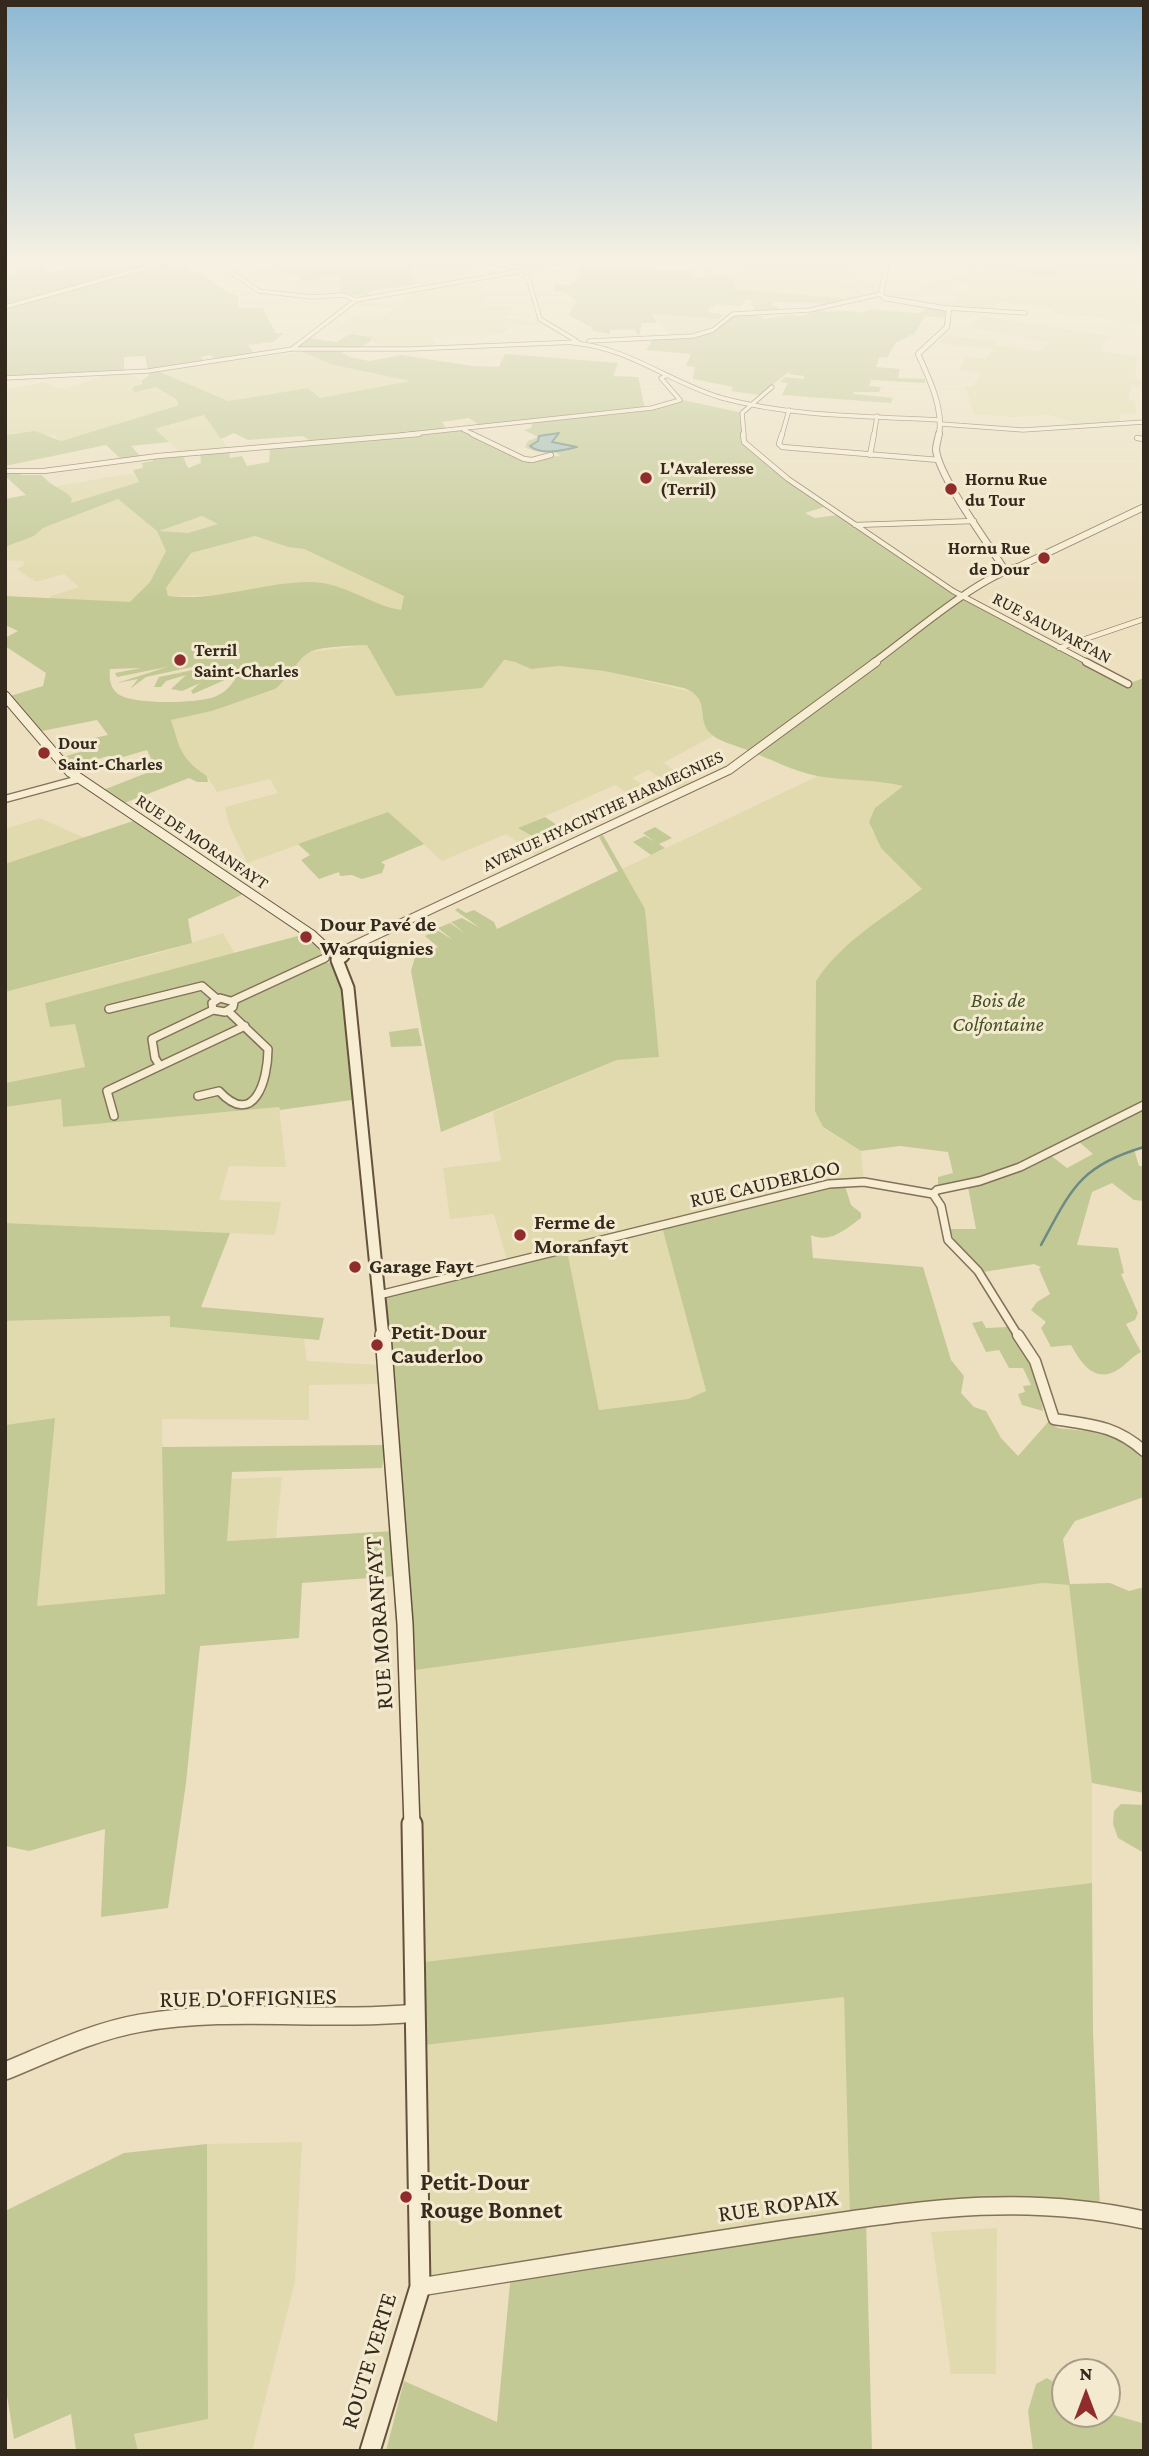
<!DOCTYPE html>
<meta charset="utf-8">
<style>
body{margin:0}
#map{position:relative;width:1149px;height:2456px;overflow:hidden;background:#ece0c0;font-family:"Crimson Pro",serif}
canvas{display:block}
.frame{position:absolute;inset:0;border:7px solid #34291d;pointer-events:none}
.north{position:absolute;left:1051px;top:2358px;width:70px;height:70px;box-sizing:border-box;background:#f3ead0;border:2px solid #a79d88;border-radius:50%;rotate:0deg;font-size:19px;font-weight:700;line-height:28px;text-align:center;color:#34291d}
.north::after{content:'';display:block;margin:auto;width:24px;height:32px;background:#902d2c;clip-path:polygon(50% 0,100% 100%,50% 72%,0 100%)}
</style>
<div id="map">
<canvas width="1149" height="2456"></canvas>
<div class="frame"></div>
<div class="north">N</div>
</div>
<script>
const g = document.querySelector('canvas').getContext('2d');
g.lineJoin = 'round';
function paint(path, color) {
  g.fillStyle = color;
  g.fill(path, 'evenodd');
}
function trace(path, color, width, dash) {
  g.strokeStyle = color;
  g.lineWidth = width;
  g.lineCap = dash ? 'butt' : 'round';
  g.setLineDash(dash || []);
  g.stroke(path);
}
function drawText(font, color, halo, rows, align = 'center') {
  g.font = font + ' "Crimson Pro",serif';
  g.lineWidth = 6;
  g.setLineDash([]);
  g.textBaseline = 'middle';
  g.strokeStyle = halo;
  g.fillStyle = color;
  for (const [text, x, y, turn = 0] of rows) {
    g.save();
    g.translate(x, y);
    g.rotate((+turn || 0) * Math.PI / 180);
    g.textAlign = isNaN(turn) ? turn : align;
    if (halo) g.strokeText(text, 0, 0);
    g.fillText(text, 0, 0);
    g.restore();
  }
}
paint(new Path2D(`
 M727 258H804L858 267 851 280 836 281 875 283 878 293 852 299 731 289 735 283 728 275 742 273Z
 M931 258H1037L973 273 963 271 968 267 931 262Z
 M1039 258 1110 263 1128 258 1141 262 1137 275 1144 276V324L1086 316 1053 314 1054 310 1000 302 993 309 949 306 972 285 953 282 942 293 916 287 1006 268 1019 273 1053 276 1060 266Z
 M448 261 479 262 463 286 479 288 484 283 488 284 481 291 491 292 483 305 513 307 504 318 539 322 544 327 515 324 503 334 433 338 436 347 406 348 376 344 369 336 333 332 353 316 382 318 394 308 355 305 360 302 398 305 409 294 393 293 428 286 414 285 410 262Z
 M273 268 274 271 287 273 288 277 248 284 230 271Z
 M339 274 341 295H293L292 286Z
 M652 314 719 319 709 329 673 337Z
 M981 316 1110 336 1099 351 1137 356 1135 379 1144 380V387L1132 386 1128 400 1135 401 1136 414 1121 413 1120 420 1124 424 1070 426 1073 422 1049 415 1012 417 974 414 965 386 972 387 982 373 960 370 965 357 986 359 993 349 937 343 946 335 997 341 994 345 1039 351 1048 343 968 327Z
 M301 352 336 366 410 381 320 398 307 388 228 401 156 370Z
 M102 373H131L143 382 132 385 131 389 134 390 155 385 175 398 181 404 60 441 54 436 14 433 5 435V390L44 382 61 389 98 379Z
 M205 415 229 450 182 454 155 429Z
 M133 473 139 482 69 505 72 497 52 487Z
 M118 499 158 531 202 516 218 524 188 533 158 532 167 551 150 582 130 603 49 599 51 596 79 587 64 574 36 582 16 569 23 566 24 561 5 560V547L34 536 43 528Z
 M255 536 288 547 304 549 404 596 401 610 374 603 333 585 317 582 286 584 231 595 168 596 166 588 191 553Z
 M367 645 515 662 531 669 559 666 604 671 696 693 700 700 706 727 713 736 663 763 699 785 684 792 648 770 632 778 667 800 650 808 615 785 521 827 554 852 540 858 506 834 442 861 388 812 253 861 223 875 219 872 246 860 229 825 225 807 278 793 270 779 217 792 207 776 189 764 182 752 171 720 212 711 275 689 284 682 289 672 309 652Z
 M818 776 879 780 903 786 875 808 871 830 877 837 881 848 922 889 878 921 823 1128 861 1151 864 1182 662 1227 706 1392 688 1399 599 1410 567 1250 508 1264 494 1214 450 1219 443 1168 501 1161 493 1112 617 1060 658 1057 645 909 622 869Z
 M40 818 85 838 5 864V829Z
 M223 933 235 954 45 1003 75 1024 85 1067 5 1083V992L159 953Z
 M61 1099 63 1127 279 1107 286 1167 229 1166 219 1200 281 1202 275 1235 5 1223V1107Z
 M171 1316V1327L304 1339 307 1361 379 1365 380 1384 309 1385V1420L162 1419 165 1594 37 1606 54 1418 5 1425V1321Z
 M282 1477 276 1538 226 1541 231 1479Z
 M1043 1583 1069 1585 1092 1772V1883L415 1963 408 1671Z
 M844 1997 850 2220 420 2287 416 2046Z
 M302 2142 295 2282 252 2451H138L134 2434 208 2419 207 2144Z
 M997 2228 996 2374H951L931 2232Z`), '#e1daae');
paint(new Path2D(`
 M125 258H163L161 262 185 258 192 272C206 271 220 293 238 295V308H265L263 310 276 333H284L273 342 248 345 257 357 218 361 210 355 201 357 204 362 148 371 145 356 124 357V372L5 377V279L17 275 13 266 48 263 41 268 49 273 75 267 126 266Z
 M239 258H287L315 265 401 262 412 258H479L472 262H411L414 285 371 291 367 295H341L339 274 302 283 300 275 274 271V263L279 262 272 259 240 261Z
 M572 258H660L655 271 688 270 692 278 728 275 736 284 732 289 852 299 834 304 774 302 772 306 779 307 777 310 752 311 755 307 750 305 752 300H745L741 306 715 304 707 312 724 315 719 319 652 314 657 323H642L639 337 634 329 610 330V334L592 331V328L569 315 576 301 565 292 553 291 555 284 571 285 581 275 578 274 580 264H588V262Z
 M1038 259 1059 265 1053 277 1019 273 1006 268 914 287Z
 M927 306 946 310 945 318 925 316 915 333 895 343 887 358 879 357 876 367 900 369 898 378 925 379V383L871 380 869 386 881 387 879 392H853L854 394 893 398 891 403 782 395 788 383 780 382 785 377 804 379V376L788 374 794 368 759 395 731 391 733 387 693 379 695 367 686 366 691 354 646 350 653 340 701 335 735 315 753 313 765 319 787 315 803 316 816 310C834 315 843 307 860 313L870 309 917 313 923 312Z
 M350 334 372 337 371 341 360 347H297L308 338 336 342Z
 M336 349 350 357 369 361 402 355 472 366 499 367 505 354 618 363 613 376 638 377 645 409 683 400 743 413 742 442 785 479 824 507 805 513 815 518 837 515 950 592 1127 684 1144 678V1105L991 1178 942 1187 938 1184V1177L953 1173 948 1152 900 1146 861 1151 823 1127 815 1111 816 981C840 943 886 916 922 889L881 848 869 822 875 808 903 786C874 779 846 781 817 776 792 771 771 759 747 750 737 746 721 742 712 735 694 720 713 699 684 688L604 671 559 666 531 669 515 662 504 660 482 688 396 696 367 645C354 646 321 646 310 652 297 659 288 680 275 689L212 711 171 720C181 750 180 758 207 776L208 782H197L189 778 119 805 98 792 162 767 154 765 147 750 116 759 108 756 67 769 56 759 87 750 80 741 108 735 97 720 37 732 7 697 43 686 46 673 5 646V638L18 631 5 625V596L130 602 150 582 166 551 157 531 118 499 43 528 34 536 5 547V499L26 495 5 476V471L20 473 21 475H42C54 489 61 487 72 498L71 503 139 482 133 470 143 468 142 463 153 461V457L182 454 188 468 201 463 200 453 229 450 230 458 242 456 247 466 269 462 270 447 312 442 303 436 248 440 234 433 221 439 204 415 155 429 169 442 131 446 141 457 122 460 106 445 5 466V435L35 431 61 441 179 405 176 399 156 387 135 392 132 390 133 386 143 384 141 381 149 375V372L158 371 228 401 308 388 320 398 410 381 333 365 297 350ZM469 418 482 427 533 421 531 428 524 430 538 437 528 441 525 447 534 451 557 453 560 456 518 459 462 430H447L442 422ZM202 516 218 524 188 533 159 531ZM255 536 288 547 304 549 404 596 401 610C371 605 344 583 313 582 265 581 218 602 168 596L166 588 191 553ZM167 667 117 683 138 679 130 689 146 677 192 667 198 669 159 677 154 687H161L166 681 186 675 171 689 182 691 200 683 191 691 193 694 227 679 233 671 236 677C231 687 222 695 211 698 193 703 134 705 118 694 110 688 109 678 110 669L141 668 115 673 117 677Z
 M388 812 424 844 381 862 385 865 382 873 362 879 352 875 340 876 339 872 319 879 301 860 310 855 298 844Z
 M545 817 567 832 555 827 545 831 551 836 548 838 542 834 534 837 518 828Z
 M136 820 248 892 188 919 192 943 5 992V864Z
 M655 827 672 838 659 844 665 848 651 855 633 842 645 836 655 842 643 833Z
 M603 835 645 909 659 1057 617 1060 441 1132 411 971 415 957 438 947 425 936 437 930 453 940 438 928 450 923 466 934 451 922 462 918 480 928 455 910 458 908 466 913 474 910 494 922 497 929 618 871 599 837Z
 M309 933 325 950 315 959 319 963H335L341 969 359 1099 280 1110 279 1107 63 1127 61 1099 5 1107V1083L85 1067 75 1024 50 1027 45 1003Z
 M418 1028 422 1046 391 1047 389 1032Z
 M1144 1110V1147L1134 1149 1139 1166H1144V1201L1134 1200 1112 1183 1092 1192 1077 1245 1118 1248 1124 1273 1121 1274 1138 1313 1135 1320 1126 1324 1141 1352C1131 1357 1128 1363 1119 1369 1095 1385 1081 1363 1071 1345L1051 1347 1041 1328 1046 1322 1031 1310 1037 1302 1050 1294 1039 1269 1041 1267 1034 1264 983 1272 957 1245 949 1229H976L968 1187 1050 1155 1067 1168 1093 1154 1078 1141Z
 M829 1184 845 1186 851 1205 861 1213V1218C846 1229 830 1244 811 1235L813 1258 923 1267 951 1360 964 1376 961 1393 974 1407 986 1411 1001 1438 1018 1456 1049 1421 1058 1428 1114 1434 1144 1459V1497L1075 1521 1063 1539 1070 1584 1110 1583 1129 1591 1144 1587V1793L1092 1783 1069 1585 1043 1583 408 1671 379 1295 567 1250 599 1410 688 1399 706 1391 662 1227Z
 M5 1223 230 1233 201 1307 324 1318 319 1340 170 1327V1316L5 1321Z
 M982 1321 986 1328 1008 1327 1038 1379 1043 1411 1022 1405 1018 1394 1025 1392 1023 1386 1031 1385 1023 1368H1009L999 1350 986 1352 972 1323Z
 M55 1418 37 1606 165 1594 162 1447 385 1445 382 1468 232 1472 227 1541 393 1531 397 1576 302 1583 299 1638 200 1646 186 1783 168 1908 101 1917 105 1829 29 1851 5 1846V1425Z
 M1121 1804 1144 1805V1853L1118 1838 1113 1824 1114 1811Z
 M1092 1883 1093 2032 1100 2209 866 2218 872 2451H386L404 2381 497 2422 511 2273 850 2220 844 1997 416 2046 415 1963Z
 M207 2144 208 2419 134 2434 138 2451H76L71 2414 14 2439 5 2383V2211L124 2153Z
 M1047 2378 1065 2389V2414L1107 2413 1142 2423 1144 2419V2451H1033L1028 2411 1036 2384Z`), '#c2c995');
const water = new Path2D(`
 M559 433 552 442 577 447C563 450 542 456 530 446L538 441 539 436Z`);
paint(water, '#a3beb7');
trace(water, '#6b8b84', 2);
trace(new Path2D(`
 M1041 1245C1071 1190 1079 1166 1144 1147`), '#6b8b84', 2.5);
const minorFar4 = new Path2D(`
 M217 258 222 266 259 291 312 297 342 295 356 300
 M700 258 708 273
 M378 261 381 258
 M482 261 515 267
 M517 271 528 278 540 319 575 340
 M5 307 180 258
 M947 308 1025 313
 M589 341 693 336 713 330 733 314 810 310 881 294
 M573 343C628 347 670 383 722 398 792 417 867 416 939 420
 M292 349 356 300 510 273 571 258
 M666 376 661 378 680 400
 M5 378 148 371 292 349H410L578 342
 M941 424 1023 430 1144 422
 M464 430 475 435
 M401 435 652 408 680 400
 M744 435 742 413 772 387
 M782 435 789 410
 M874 435 877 416`);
const minorFar3 = new Path2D(`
 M472 434 524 459 532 460 551 455
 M743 434 744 442 788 479 953 591 1089 663
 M782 434 779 444 782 447 939 460
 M1137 438 1144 439
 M870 455 874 434
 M5 471H44L158 456 419 434
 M855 525 974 521
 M1059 648 1144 619`);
const minorFar2 = new Path2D(`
 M1086 662 1128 684
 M5 799 79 779`);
const minorFar1 = new Path2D(`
 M220 998 234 1002 233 1007 225 1012 213 1010 212 1003Z
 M232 1001 325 958
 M109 1009 202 986 217 999
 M160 1066 245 1026
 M198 1096 219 1091C254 1129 268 1080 268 1049L228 1011
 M114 1116 107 1091 160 1066 155 1058 152 1039 213 1010
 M933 1194 937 1190 980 1181 1020 1167 1144 1105
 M379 1295 829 1184 864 1182 933 1194 941 1206 948 1240 978 1271 1019 1337`);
const minor = new Path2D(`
 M1018 1335 1035 1361 1054 1419C1091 1425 1115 1425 1144 1451`);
const tertiaryFar3 = new Path2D(`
 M888 258 881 294 884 298 949 309 947 327 918 354C929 378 944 409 939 435
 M1133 258 1144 261`);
const tertiaryFar2 = new Path2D(`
 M939 434C938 439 936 445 936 450 939 477 989 545 1005 570
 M873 663C908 638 979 576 1018 567L1144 507`);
const tertiaryFar1 = new Path2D(`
 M342 951 729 770 876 662`);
const tertiary = new Path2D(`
 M5 2071C49 2053 94 2031 141 2023 231 2007 324 2022 415 2013
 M420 2287C540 2268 661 2248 781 2230 909 2212 1015 2191 1144 2220`);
const secondaryFar3 = new Path2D(`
 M5 696 70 772 312 935 328 950
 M328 950 342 951 341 957`);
const secondaryFar2 = new Path2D(`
 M337 960 343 956
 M337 960 348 988 383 1337`);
const secondaryFar1 = new Path2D(`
 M383 1335 405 1624 412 1826`);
const secondary = new Path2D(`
 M370 2451 420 2287 412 1824`);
trace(minorFar4, '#847159', 5);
trace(minorFar3, '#847159', 6);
trace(minorFar2, '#847159', 9);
trace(minorFar1, '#847159', 10);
trace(minor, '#847159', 13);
trace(tertiaryFar3, '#847159', 6);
trace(tertiaryFar2, '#847159', 8);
trace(tertiaryFar1, '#847159', 10);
trace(tertiary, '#847159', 20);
trace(secondaryFar3, '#66523c', 11);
trace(secondaryFar2, '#66523c', 15);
trace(secondaryFar1, '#66523c', 18);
trace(secondary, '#66523c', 23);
trace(minorFar4, '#f7edd3', 3.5);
trace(minorFar3, '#f7edd3', 4.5);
trace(minorFar2, '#f7edd3', 6);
trace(minorFar1, '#f7edd3', 7);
trace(minor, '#f7edd3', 10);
trace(tertiaryFar3, '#f7edd3', 4.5);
trace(tertiaryFar2, '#f7edd3', 6);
trace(tertiaryFar1, '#f7edd3', 8);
trace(tertiary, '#f7edd3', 17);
trace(secondaryFar3, '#f7edd3', 9);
trace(secondaryFar2, '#f7edd3', 11);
trace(secondaryFar1, '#f7edd3', 15);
trace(secondary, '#f7edd3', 19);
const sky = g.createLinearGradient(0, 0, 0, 602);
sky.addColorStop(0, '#8cb8d4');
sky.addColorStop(0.43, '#f6f1e3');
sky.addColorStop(1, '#f6f1e300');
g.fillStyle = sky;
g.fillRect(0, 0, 1149, 602);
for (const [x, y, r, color] of [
 [646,478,7,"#902d2c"],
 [951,489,7,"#902d2c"],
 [1044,558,7,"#902d2c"],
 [180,660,7,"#902d2c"],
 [44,753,7,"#902d2c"],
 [306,937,7,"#902d2c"],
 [520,1235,7,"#902d2c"],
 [355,1267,7,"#902d2c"],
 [377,1345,7,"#902d2c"],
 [406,2197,7,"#902d2c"]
]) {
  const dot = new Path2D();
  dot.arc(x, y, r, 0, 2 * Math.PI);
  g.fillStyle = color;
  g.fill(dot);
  trace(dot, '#f3ead0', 2.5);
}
drawText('bold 18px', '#34291d', '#f3ead0', [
 ["L'Avaleresse",660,468],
 ["(Terril)",660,489],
 ["Hornu Rue",965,479],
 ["du Tour",965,500],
 ["Hornu Rue",1030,548,"right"],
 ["de Dour",1030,569,"right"],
 ["Terril",194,650],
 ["Saint-Charles",194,671],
 ["Dour",58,743],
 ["Saint-Charles",58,764]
], 'left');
drawText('18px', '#34291d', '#f3ead0', [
 ["RUE SAUWARTAN",1052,628,28],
 ["AVENUE HYACINTHE HARMEGNIES",603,811,-25],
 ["RUE DE MORANFAYT",202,842,34]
]);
drawText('bold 21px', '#34291d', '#f3ead0', [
 ["Dour Pavé de",320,925],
 ["Warquignies",320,949],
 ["Ferme de",534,1223],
 ["Moranfayt",534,1247],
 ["Garage Fayt",369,1267],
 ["Petit-Dour",391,1333],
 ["Cauderloo",391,1357]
], 'left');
drawText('italic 21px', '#445024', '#f3ead0', [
 ["Bois de",998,1001],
 ["Colfontaine",998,1025]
]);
drawText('21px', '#34291d', '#f3ead0', [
 ["RUE CAUDERLOO",765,1184,-13]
]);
drawText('24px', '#34291d', '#f3ead0', [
 ["RUE MORANFAYT",379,1623,-94],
 ["RUE D'OFFIGNIES",248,1998,-1],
 ["RUE ROPAIX",778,2206,-8],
 ["ROUTE VERTE",369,2361,-73]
]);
drawText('bold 24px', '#34291d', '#f3ead0', [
 ["Petit-Dour",420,2183],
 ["Rouge Bonnet",420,2211]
], 'left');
</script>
